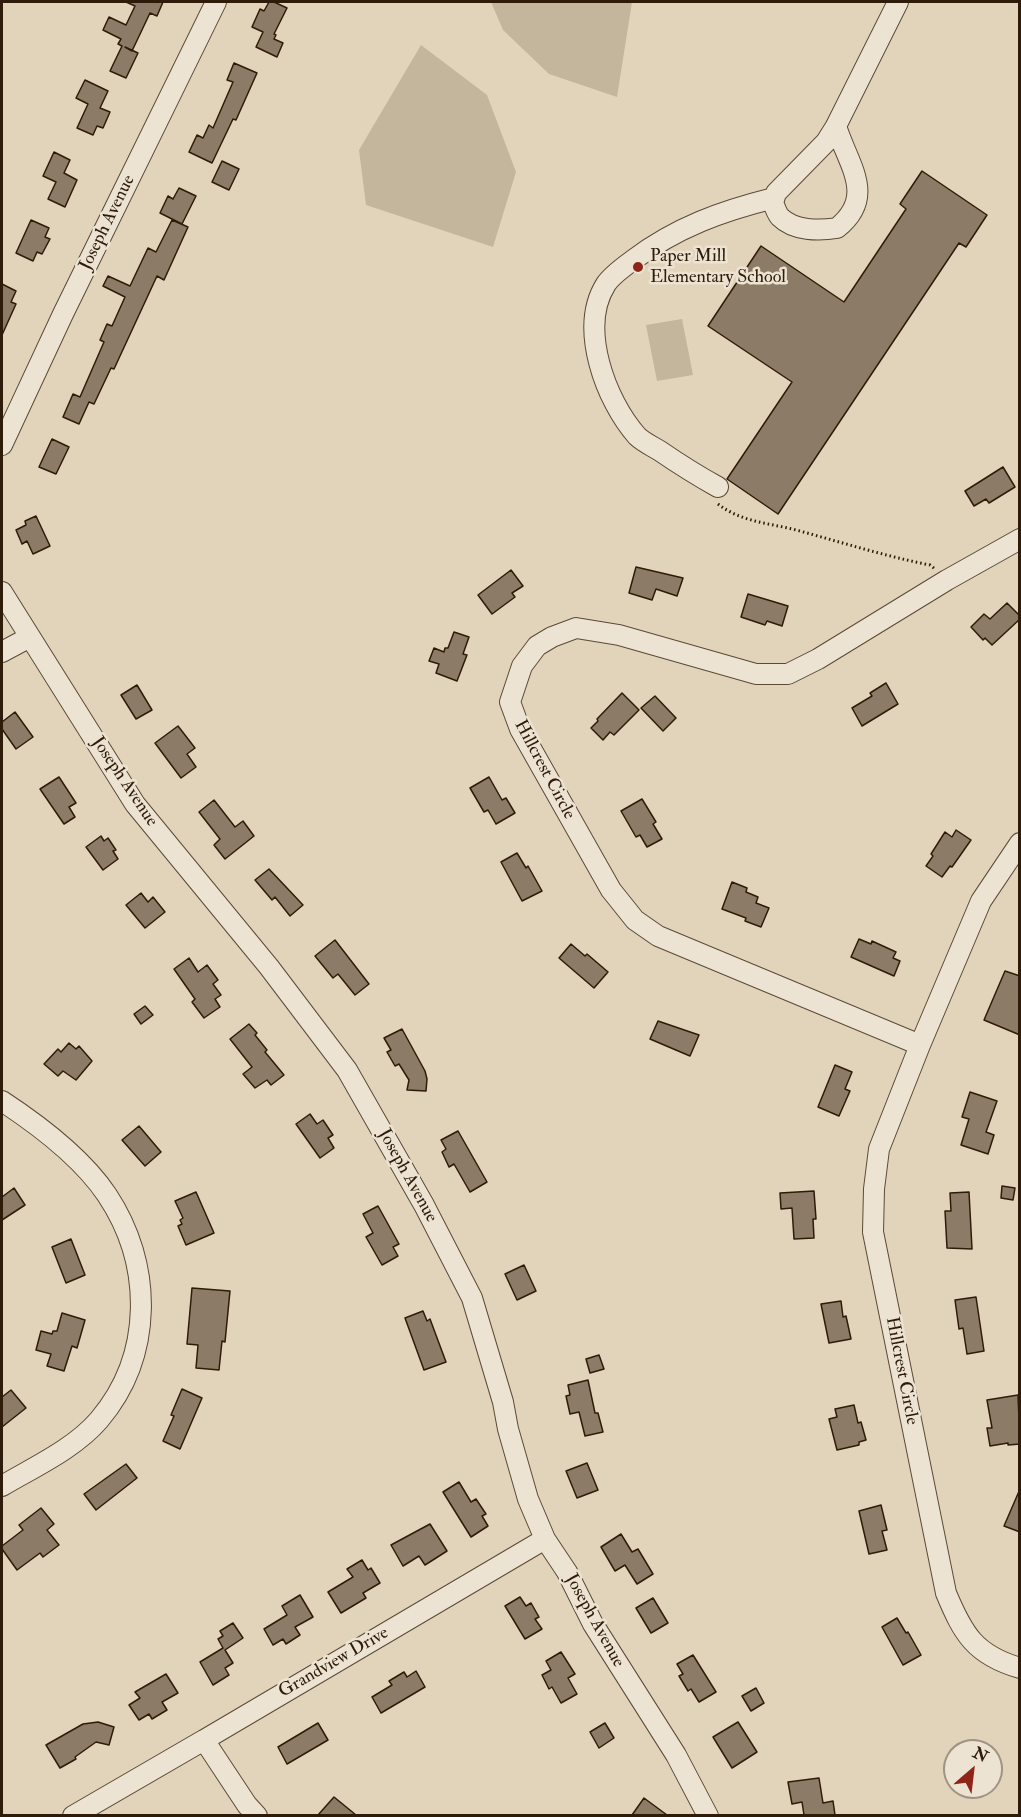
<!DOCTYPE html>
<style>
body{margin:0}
#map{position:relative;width:1021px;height:1817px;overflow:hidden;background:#e2d4bb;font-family:"IM FELL Double Pica",serif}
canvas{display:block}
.frame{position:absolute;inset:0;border:3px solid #2f1b09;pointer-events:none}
.north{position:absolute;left:943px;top:1739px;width:60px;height:60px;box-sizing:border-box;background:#ece3d3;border:2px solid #a09382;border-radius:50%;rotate:28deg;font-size:16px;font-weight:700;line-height:24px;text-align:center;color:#2f1b09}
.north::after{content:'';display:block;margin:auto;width:21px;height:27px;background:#8f2418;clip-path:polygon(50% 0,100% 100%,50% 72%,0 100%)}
</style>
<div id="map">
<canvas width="1021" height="1817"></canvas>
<div class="frame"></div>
<div class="north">N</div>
</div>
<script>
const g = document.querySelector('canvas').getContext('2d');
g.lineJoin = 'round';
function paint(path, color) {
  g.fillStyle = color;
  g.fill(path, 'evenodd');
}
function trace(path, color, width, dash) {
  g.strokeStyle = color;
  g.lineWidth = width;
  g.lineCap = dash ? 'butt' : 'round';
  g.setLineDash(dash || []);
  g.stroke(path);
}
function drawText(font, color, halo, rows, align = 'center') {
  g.font = font + ' "IM FELL Double Pica",serif';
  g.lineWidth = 5;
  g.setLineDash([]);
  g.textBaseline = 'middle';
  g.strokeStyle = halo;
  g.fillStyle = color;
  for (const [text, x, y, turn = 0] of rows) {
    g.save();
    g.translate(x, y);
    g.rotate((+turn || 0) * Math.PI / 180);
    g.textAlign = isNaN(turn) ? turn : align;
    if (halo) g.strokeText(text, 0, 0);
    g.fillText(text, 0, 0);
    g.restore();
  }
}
paint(new Path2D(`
 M491 2H632L617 97 549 74 503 30Z
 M421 45 487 95 516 172 493 247 366 205 359 150Z
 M682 319 693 375 657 381 646 325Z`), '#c4b59d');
const building = new Path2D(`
 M126 2H163L157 16 150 13 132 51 125 47 138 53 126 78 110 71 122 46 118 44 121 39 103 30 109 17 126 25 135 6Z
 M269 2H274L287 8 274 34 276 35 274 39 283 43 277 57 256 47 263 32 252 27 260 9 264 11Z
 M234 63 257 73 236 120 233 119 212 163 189 152 197 135 203 138 209 125 213 128 233 82 227 80Z
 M85 80 108 91 100 108 110 112 103 128 97 126 93 135 77 128 88 104 76 98Z
 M54 152 70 160 64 173 77 180 65 207 48 199 56 182 43 176Z
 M222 161 239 169 229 190 212 182Z
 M922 171 987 215 966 247 959 243 778 514 727 479 792 382 708 326 761 246 844 302 906 209 900 204Z
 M179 188 196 196 182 224 160 213 168 196 173 199Z
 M31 220 49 228 45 237 50 239 42 254 37 252 33 261 16 253Z
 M172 220 188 227 164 280 157 276 114 369 111 368 94 404 89 402 79 424 63 417 73 394 80 397 104 342 100 340 107 324 112 326 125 297 103 286 108 276 130 286 148 248 156 252Z
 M2 284 16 291 11 302 16 304 2 335Z
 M52 439 69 447 56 474 39 467Z
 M1003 467 1015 487 989 503 986 499 974 506 965 491Z
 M36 516 50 546 33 554 27 541 22 544 16 530 26 525 25 521Z
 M636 567 683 578 677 596 656 589 652 600 629 593Z
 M511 570 523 586 512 593 515 597 492 614 478 595Z
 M748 594 788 606 782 626 767 621 765 625 741 617Z
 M1007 603 1020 616V619L992 645 985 638 983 640 971 627 984 614 990 619Z
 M454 632 469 637 463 654 467 655 457 681 436 673 439 664 429 661 434 648 444 652 445 648H448Z
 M886 683 898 704 862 726 852 708 872 696 870 693Z
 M137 685 152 710 136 719 121 695Z
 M622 693 639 710 614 735 610 732 603 740 591 728 598 721 597 719Z
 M655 696 676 718 663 731 641 708Z
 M15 712 33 737 16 749 2 729V722Z
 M178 726 195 748 187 754 196 767 181 778 155 743Z
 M59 777 76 803 69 807 75 817 64 824 40 789Z
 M489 777 502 800 506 798 515 813 496 824 488 810 484 812 470 788Z
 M642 799 656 822 653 824 662 839 647 847 640 835 636 837 621 811Z
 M214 800 235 827 243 821 254 836 225 859 214 845 220 839 199 812Z
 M956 830 971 840 952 867 950 866 942 877 926 866 933 856 931 854 945 832 952 837Z
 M101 836 104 841 108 838 116 850 113 851 118 859 103 870 86 847Z
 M517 853 526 868 528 866 542 891 522 901 501 862Z
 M269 869 303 905 290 916 275 897 272 900 255 880Z
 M732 882 747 888 746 892 758 897 756 903 769 908 761 927 745 921 746 918 722 909Z
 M141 893 148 902 153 897 165 912 145 928 126 905Z
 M859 939 871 944 872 941 896 952 893 958 900 961 894 976 851 957Z
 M335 940 369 984 355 995 338 974 333 978 315 956Z
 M571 944 585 956 587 954 608 972 594 988 559 958Z
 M189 958 198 972 207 965 218 980 213 984 221 995 215 999 220 1007 204 1018 192 1002 195 999 174 969Z
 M1005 971 1020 976V1035L984 1020Z
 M145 1006 153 1015 141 1024 134 1014Z
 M658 1021 699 1035 690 1056 650 1039Z
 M249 1024 257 1033 255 1035 267 1050 265 1052 284 1075 271 1085 267 1080 255 1088 243 1074 252 1067 230 1039Z
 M402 1029 425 1071 427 1079 426 1091 407 1090 409 1080 399 1064 395 1066 387 1052 391 1050 384 1038Z
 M69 1043 76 1049 79 1046 92 1061 76 1080 63 1071 58 1076 44 1064 58 1049 61 1052Z
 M835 1065 852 1072 845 1089 850 1091 839 1116 818 1107Z
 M970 1092 997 1101 986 1132 994 1135 988 1154 961 1145 969 1119 962 1117Z
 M310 1114 317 1124 323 1120 333 1135 328 1138 334 1148 320 1158 296 1124Z
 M139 1126 161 1152 145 1166 122 1140Z
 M458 1131 487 1182 470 1192 454 1164 449 1167 442 1152 446 1149 441 1140Z
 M1002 1186 1015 1188 1013 1200 1001 1198Z
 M14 1188 25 1205 2 1220V1197Z
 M814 1191 816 1219H813L814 1238 794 1239 792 1208 781 1209 780 1193Z
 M196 1192 214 1233 186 1245 178 1226 182 1224 180 1220 183 1218 175 1201Z
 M969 1192 972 1249 947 1248 945 1211H951L950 1193Z
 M378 1206 399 1244 393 1247 398 1256 382 1265 366 1237 373 1233 363 1214Z
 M71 1239 85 1275 66 1283 52 1247Z
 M524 1265 536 1291 517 1300 505 1274Z
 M192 1288 230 1291 225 1342 222 1341 219 1370 196 1368 198 1345 187 1344Z
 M976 1297 984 1351 967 1354 963 1328 959 1329 955 1300Z
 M841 1301 843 1317 846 1316 851 1339 829 1343 821 1304Z
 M423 1311 427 1321 430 1319 446 1362 424 1370 405 1318Z
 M62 1313 85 1320 77 1348 72 1346 64 1371 47 1366 51 1354 36 1350 41 1331 52 1334 53 1331H57Z
 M599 1355 604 1369 590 1373 586 1359Z
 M588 1380 595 1413H598L603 1432 585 1436 579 1412 570 1414 566 1396 570 1395 568 1385Z
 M182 1389 202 1398 180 1449 163 1441 174 1416 171 1415Z
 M11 1390 26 1408 2 1427V1397Z
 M1018 1395 1020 1444 1008 1445V1443L990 1446 987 1428H992L987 1400Z
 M854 1405 858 1423 861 1422 866 1440 859 1442V1445L837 1450 829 1419 837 1417 835 1409Z
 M587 1463 598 1490 577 1498 566 1471Z
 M126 1464 137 1478 96 1510 84 1494Z
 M459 1482 471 1502 476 1499 486 1514 482 1516 488 1526 471 1537 443 1492Z
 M1020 1489V1532L1004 1526Z
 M881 1505 887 1530 882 1531 887 1550 869 1554 859 1511Z
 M41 1508 54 1524 47 1530 59 1545 43 1557 40 1553 17 1570 2 1549V1546L23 1530 19 1525Z
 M430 1524 447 1551 425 1565 419 1556 403 1566 391 1545Z
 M621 1534 632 1552 638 1549 653 1574 637 1584 625 1565 615 1571 601 1547Z
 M362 1560 368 1570 371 1568 380 1583 363 1593 366 1598 341 1613 328 1592 353 1577 347 1569Z
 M300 1595 313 1617 295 1627 300 1635 286 1644 283 1639 273 1645 264 1629 287 1615 282 1606Z
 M520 1597 526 1606 531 1603 539 1617 535 1619 542 1629 525 1639 505 1606Z
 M653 1598 668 1623 651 1633 636 1608Z
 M897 1618 906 1633 908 1632 921 1655 903 1665 882 1627Z
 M233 1623 243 1638 225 1650 233 1663 225 1668 229 1675 213 1685 200 1662 223 1648 218 1639 223 1636 220 1631Z
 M561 1652 575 1674 568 1678 577 1694 561 1703 552 1687 549 1689 542 1675 551 1670 546 1661Z
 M693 1655 716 1692 699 1702 691 1689 688 1691 679 1676 683 1674 677 1664Z
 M416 1671 425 1687 381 1713 372 1697 392 1685 389 1681 404 1672 407 1677Z
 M166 1674 178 1693 162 1702 167 1710 152 1719 149 1714 139 1720 129 1705 140 1698 135 1692Z
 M756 1688 764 1703 751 1711 742 1696Z
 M98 1722 114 1727 109 1745 96 1742 75 1757 76 1759 60 1768 46 1745 83 1724Z
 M738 1722 757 1752 732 1768 713 1737Z
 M318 1723 328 1740 287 1764 278 1747Z
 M605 1723 614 1738 599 1748 590 1732Z
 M819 1778 823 1803 833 1801 835 1815H804L802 1802 792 1804 788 1782Z
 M334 1797 356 1815H318Z
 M644 1798 667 1815H632Z`);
paint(building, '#8c7b66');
trace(building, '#2f1b09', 1.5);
const minor = new Path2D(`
 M836 126C848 165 877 196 837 228 819 231 794 231 780 217 777 214 775 207 773 203L776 193 826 142Z
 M836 126 898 2
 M2 445 63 314 216 2
 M718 487C698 476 679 464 660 451 652 446 643 442 637 436 606 401 578 328 606 284 612 275 625 266 633 260 677 227 722 211 774 198
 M2 592 135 804 269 967 347 1070 424 1205 472 1298 503 1402 508 1429 528 1499 545 1539 567 1572 593 1624 676 1755 708 1816
 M2 652 30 637
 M1020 843 981 901 920 1045 879 1149 874 1189 873 1232 946 1593C963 1634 975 1655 1020 1668
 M920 1045 658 936 635 920 611 890 520 729 510 702 522 666 537 646 552 637 576 628 619 635 756 674H788L818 659 947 580 1020 539
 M2 1101C37 1124 83 1159 107 1195 153 1264 154 1355 99 1420 74 1449 34 1467 2 1486
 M73 1816 204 1740
 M257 1816 247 1805 204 1740 545 1539`);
trace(minor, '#5c4936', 22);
trace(new Path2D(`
 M718 504C741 522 769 523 796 530 841 542 884 556 930 565L935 569`), '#2f1b09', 3, [1.5, 3]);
trace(minor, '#ece3d3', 20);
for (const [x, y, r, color] of [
 [638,267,6,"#8f2418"]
]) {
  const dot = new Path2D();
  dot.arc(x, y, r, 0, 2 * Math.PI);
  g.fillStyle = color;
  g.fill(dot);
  trace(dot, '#ece3d3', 2);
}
drawText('18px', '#2f1b09', '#ece3d3', [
 ["Joseph Avenue",108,223,-64],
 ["Hillcrest Circle",544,770,62],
 ["Joseph Avenue",124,782,56],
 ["Joseph Avenue",407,1176,61],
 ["Hillcrest Circle",901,1371,79],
 ["Joseph Avenue",594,1621,61],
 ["Grandview Drive",334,1663,-30]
]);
drawText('18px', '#2f1b09', '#ece3d3', [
 ["Paper Mill",650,257],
 ["Elementary School",650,278]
], 'left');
</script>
